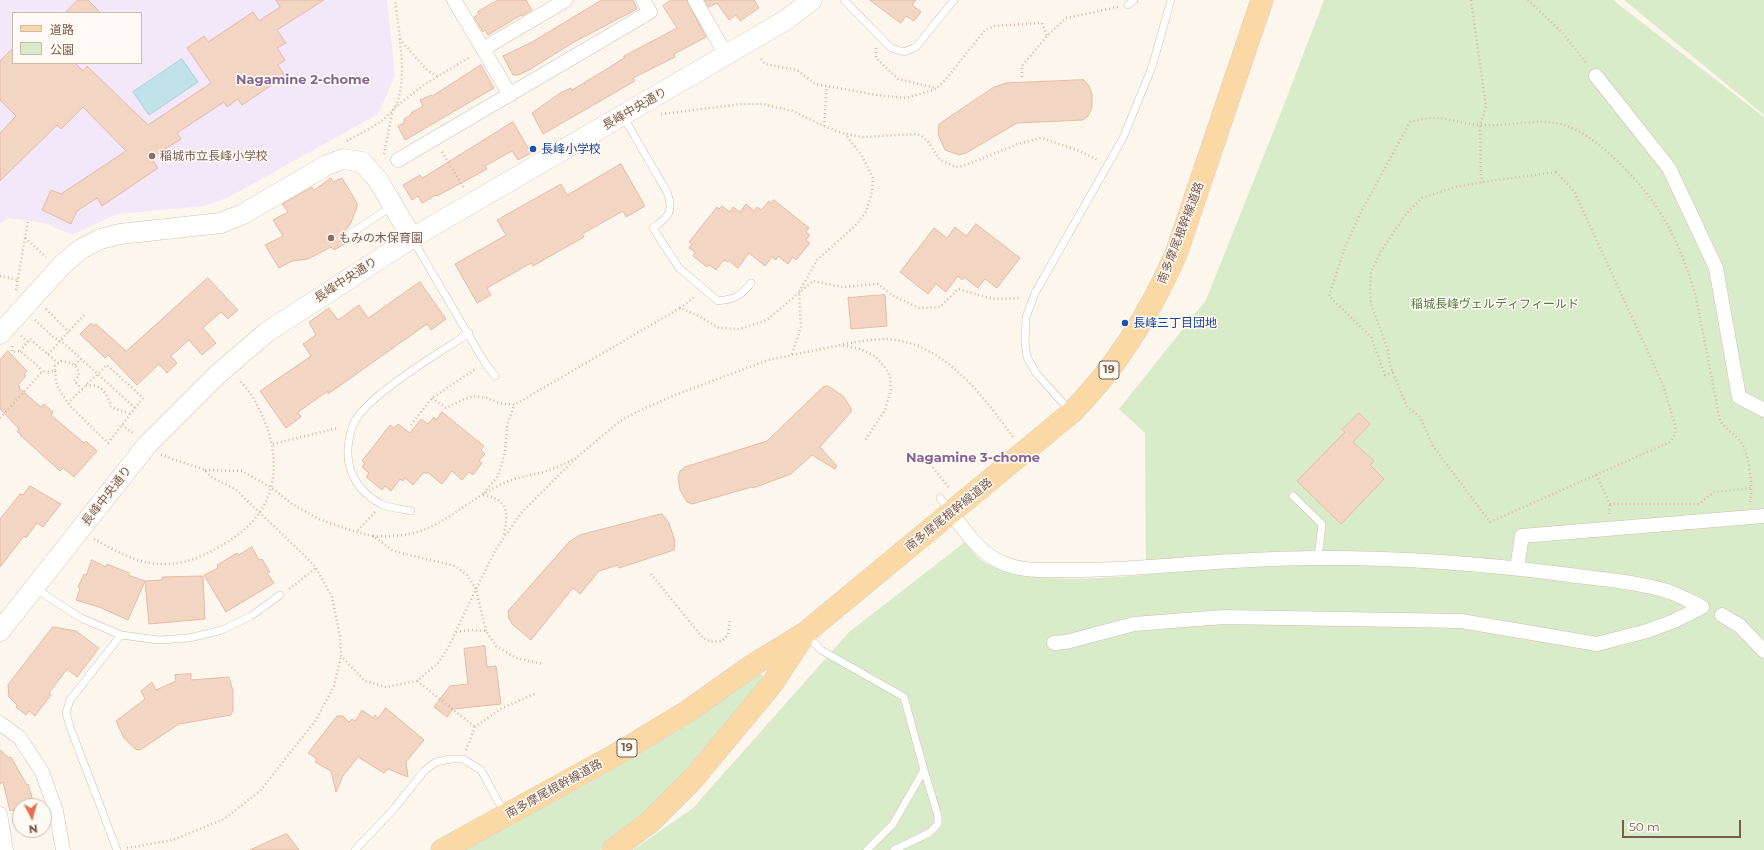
<!DOCTYPE html>
<meta charset="utf-8">
<style>
body{margin:0}
#map{position:relative;width:1764px;height:850px;overflow:hidden;background:#fdf6ec;font-family:Montserrat,"Noto Sans JP",sans-serif}
canvas{display:block}
.legend{position:absolute;left:12px;top:12px;width:130px;height:52px;box-sizing:border-box;background:#fffaf3;border:1px solid #cabbb1;margin:0;padding:5px 7px;list-style:none;font-size:12px;color:#7a5c4d}
.legend li{display:flex;align-items:center;gap:8px;height:20px}
.legend b{width:20px;border:1px solid #cabbb1}
.north{position:absolute;left:12px;top:798px;width:40px;height:40px;box-sizing:border-box;background:#fffaf3;border:1px solid #cabbb1;border-radius:50%;rotate:174deg;font-size:11px;font-weight:700;line-height:16px;text-align:center;color:#7a5c4d}
.north::after{content:'';display:block;margin:auto;width:14px;height:18px;background:#e76f51;clip-path:polygon(50% 0,100% 100%,50% 72%,0 100%)}
.scale{position:absolute;left:1622px;top:820px;width:119px;height:18px;box-sizing:border-box;border:2px solid #7a5c4d;border-top:0;padding-left:5px;font-size:12px;line-height:14px;white-space:nowrap;color:#7a5c4d;-webkit-text-stroke:3px #fffaf3;paint-order:stroke}
</style>
<div id="map">
<canvas width="1764" height="850"></canvas>
<ul class="legend">
<li><b style="height:5px;background:#fbd9a5"></b>道路</li>
<li><b style="height:11px;background:#d8ecc9"></b>公園</li>
</ul>
<div class="north">N</div>
<div class="scale">50 m</div>
</div>
<script>
const g = document.querySelector('canvas').getContext('2d');
g.lineJoin = 'round';
function paint(path, color) {
  g.fillStyle = color;
  g.fill(path, 'evenodd');
}
function trace(path, color, width, dash) {
  g.strokeStyle = color;
  g.lineWidth = width;
  g.lineCap = dash ? 'butt' : 'round';
  g.setLineDash(dash || []);
  g.stroke(path);
}
function drawText(font, color, halo, rows, align = 'center') {
  g.font = font + ' Montserrat,"Noto Sans JP",sans-serif';
  g.lineWidth = 3;
  g.setLineDash([]);
  g.textBaseline = 'middle';
  g.strokeStyle = halo;
  g.fillStyle = color;
  for (const [text, x, y, turn = 0] of rows) {
    g.save();
    g.translate(x, y);
    g.rotate((+turn || 0) * Math.PI / 180);
    g.textAlign = isNaN(turn) ? turn : align;
    if (halo) g.strokeText(text, 0, 0);
    g.fillText(text, 0, 0);
    g.restore();
  }
}
paint(new Path2D(`
 M0 0H387L395 76 378 114 229 197 205 206 117 214 72 235 44 223 9 218 0 223ZM13 13H141V63H13Z`), '#f3e8fa');
paint(new Path2D(`
 M1324 0H1613L1764 117V850H633L693 808 849 632 965 542C970 548 975 556 981 560 1016 586 1103 578 1146 575L1145 433 1119 409 1206 300 1280 115Z
 M1624 0H1764V115Z
 M757 668 765 679 661 801 600 850H461Z`), '#d8ecc9');
const water = new Path2D(`
 M182 59 198 82 149 115 133 92Z`);
paint(water, '#bfe3e8');
trace(water, '#a5d3da', 1);
const building = new Path2D(`
 M78 0H88L101 13H65Z
 M276 0H324L277 30 286 43 277 48 285 60 278 65 285 76 242 105 238 99 227 107 224 102 177 133 181 139 151 158 158 168 102 206 97 198 77 211 71 224 42 210 51 190 61 194 126 151 83 107 61 129 57 125 0 181V133L16 116 0 100V61L13 48V63H75L83 71 87 66 148 125 211 83 187 48 204 36 208 42 253 12 259 21 280 7Z
 M498 0H526L532 10 522 16 521 15 488 35 485 30 483 32 474 17 479 14 478 12Z
 M602 0H633L637 9 574 42 529 70 518 75H513L503 56 532 42Z
 M671 0H687L706 37 674 54 675 57 633 78 635 81 543 134 532 113 560 93 571 88 572 90 602 72 624 58V56L677 28 663 6Z
 M705 0H754L759 8 740 21 736 15 729 20 717 3 709 7Z
 M870 0H916L912 5 921 12 914 21 906 16 901 23Z
 M481 65 494 88 405 140 398 126 404 123V119L411 115V113L423 106 420 100 431 95 432 96Z
 M1084 80 1089 86 1092 94V108L1088 116 1083 120 1017 123 966 153 959 155 945 150 938 134 939 124 994 87 1006 83Z
 M513 122 531 153 518 160 512 151 485 166 487 169 437 196 436 195 422 203 418 196 412 200 403 185 420 175 422 178Z
 M621 164 645 206 626 217 623 211 582 234 584 237 533 266 531 263 487 288 491 295 477 303 455 264 506 235 497 220 561 184 567 195Z
 M331 178 333 182 342 178 357 203V207L350 225 342 234 343 239 348 242 334 250 331 247 308 259 292 261 279 268 265 245 283 236 273 220 288 212 282 204 312 187 314 190Z
 M774 200 809 228 806 232 810 235 806 240 810 243 796 260 793 257 788 264 778 256 776 260 772 257 765 266 749 253 738 268 729 261 727 262 724 260 716 270 709 265 707 267 693 256 695 252 689 248 692 244 689 242 717 207 719 209 722 206 730 212 733 207 740 212 746 204 754 211 757 207 761 210 769 201 771 203Z
 M976 224 1020 258 997 288 985 279 978 288 964 277 962 280 958 276 946 292 936 284 928 294 900 272 934 228 947 238 955 227 966 236Z
 M208 278 238 310 228 319 221 312 203 328 216 343 202 355 189 340 171 356 177 363 167 373 159 364 137 385 108 355 105 358 80 334 91 323 94 326 96 324 126 351Z
 M420 282 446 319 431 330 427 324 328 394V391L298 412 301 417 286 428 260 391 311 356 303 344 316 335 309 322 329 308 338 320 359 305 368 318Z
 M885 295 887 326 851 329 848 298Z
 M8 351 27 371 24 374 26 376 18 385 20 386 19 388 41 407 44 404 53 412 51 415 84 443 86 441 97 451 74 477 63 468 60 471 20 435 21 434 17 432 19 429 0 409V360Z
 M828 386 843 396 851 408V412L820 447 837 466 835 469 812 455 791 474 753 488 752 487 692 504 687 502 680 490 678 478 680 471 685 467 767 441 823 387Z
 M442 412 484 446 481 450 485 454 479 461 482 463 473 475 469 472 462 480 452 471 442 484 427 472 426 474 424 472 413 485 405 478 403 481 400 479 391 491 385 486 382 490 366 477 369 473 362 467 365 463 362 461 390 425 394 428 398 424 410 433 421 419 428 424 434 417 436 420Z
 M1359 413 1370 424 1353 442 1374 461 1370 465 1384 479 1341 524 1297 481 1345 432 1342 430Z
 M30 486 61 504 43 527 37 523 26 538 24 536 0 567V519L20 494 23 495Z
 M662 514 669 523 675 541 674 550 619 568 618 565 599 571 580 594 573 588 531 640 513 625 509 619 508 611 569 542 580 535Z
 M252 547 259 560 262 559 270 572 267 573 274 583 226 612 204 575 218 568 217 565 237 553 238 555Z
 M92 560 106 567 107 564 129 573 128 575 145 581 162 580V577L203 576 205 619 149 624 145 581 128 620 99 607 76 600 80 589 78 587 84 574 86 575Z
 M53 627 76 631 99 648 77 677 67 669 49 693 51 695 35 716 29 711 26 715 16 707 17 705 9 697 8 685Z
 M485 646 487 667 496 666 501 704 453 709 447 717 434 707 450 686 468 684 464 649Z
 M191 674V680L229 677 233 691V710L231 715 179 724 140 750 135 749 124 738 116 721 145 699 141 691 152 682 156 690 176 681 175 675Z
 M386 708 424 740 406 762 408 777 388 769 384 773 358 757 343 776 336 792 331 771 315 762 317 759 308 753 337 716H343L349 722 352 719 355 721 362 710 373 718 375 715 378 718Z
 M0 750 9 758 11 757 27 785 28 784 34 804 20 806V808L10 811 3 782 0 784Z
 M287 834 299 850H250L276 838Z`);
paint(building, '#f3d5c3');
trace(building, '#e6bba3', 1);
const lane = new Path2D(`
 M844 0 891 48 904 52 916 47 954 0
 M1128 5 1134 0
 M623 116 667 192C674 211 669 217 653 228L679 268 718 301C735 299 740 297 751 283
 M347 236 391 207
 M413 240 485 363 495 376
 M1070 411 1036 373 1027 357 1025 343 1026 317 1035 293 1123 138 1152 67 1171 0
 M1293 496 1322 524 1318 558
 M940 498 950 511
 M411 511C402 509 389 508 381 504 366 496 355 484 350 468 346 454 348 437 354 423 366 396 441 352 469 333
 M36 589 81 618 121 635 159 640 189 638 222 630 251 616 280 595
 M807 635 821 650 904 697 924 770 938 816V824L929 833 894 850
 M117 850 70 727 66 713 70 700 121 635
 M355 850 393 810 424 771 436 762 451 759H463L481 770 505 814
 M867 850 893 824 924 770`);
const street = new Path2D(`
 M454 0 483 49 566 0
 M695 0 726 55
 M483 49 510 95
 M1596 76 1669 168 1716 268 1739 397 1764 410
 M398 160 650 12 643 0
 M951 513C967 533 982 557 1008 565 1025 571 1044 570 1062 570 1120 571 1177 564 1234 561 1343 554 1453 560 1562 574 1596 579 1637 581 1670 592 1681 596 1691 602 1702 607L1674 621 1647 631 1597 644 1461 621 1224 617 1134 624 1066 642 1054 643
 M1517 568 1522 536 1764 516
 M1722 615 1740 626 1764 651
 M0 723 20 738 42 772 56 811 63 850
 M0 814 6 850`);
const secondary = new Path2D(`
 M0 334 63 264 81 249 100 239 120 234 221 223 243 214 327 165 343 159 362 162 378 180 412 238
 M0 631 147 445 217 375 267 332 412 238 786 20 812 0`);
const primary = new Path2D(`
 M442 850 617 754 688 711 753 665 805 633 1071 413C1117 367 1150 313 1176 254L1262 0
 M613 850 650 822 694 778 772 684 802 638`);
trace(lane, '#d1beb0', 8);
trace(street, '#d1beb0', 15);
trace(secondary, '#d6c0b0', 21);
trace(primary, '#dad1cd', 23);
trace(new Path2D(`
 M1471 0 1486 107 1480 125 1481 176 1483 182
 M1528 0 1562 32 1587 64
 M400 39 427 70 438 77
 M876 48V58L898 79 936 88
 M761 59 765 64 797 70 815 84 877 95 906 98 936 89 946 79 985 30 994 26 1042 23 1047 36 1066 18 1118 7
 M1022 77V66L1047 36
 M661 114 742 104H763L792 111 824 126 845 134 863 137 916 134 922 136 928 142 940 160 956 167 966 165 1018 144 1041 138 1077 150 1098 160
 M824 126 827 86
 M347 141C362 132 382 124 393 110 410 87 398 28 395 0
 M442 152 464 188
 M384 154 393 109 425 84 470 57
 M1556 172 1574 191 1663 385 1675 425V435L1670 442 1490 522 1433 446 1420 417 1407 407 1390 365 1388 350 1371 304 1370 291 1371 272 1381 251 1406 214 1422 198 1455 187 1483 182Z
 M25 238 46 257
 M0 276 18 280
 M16 290 28 221
 M680 308 695 297
 M46 309 69 332
 M35 320 52 336 67 346 135 408
 M21 336 28 342
 M843 344C857 342 872 339 886 339 944 342 982 395 1013 437
 M12 346V352L20 351 39 367 42 372
 M20 351 30 339 58 363
 M48 354 86 313
 M792 354 801 327 799 292 817 260 857 224 866 212 872 192 873 178 862 156 846 135
 M75 365 81 359
 M55 371 57 386 70 406 108 443 143 398 107 365 68 403
 M1393 372 1385 375 1371 337 1329 296 1345 247 1361 212 1410 122C1418 120 1426 118 1434 118 1449 118 1464 124 1479 125 1508 127 1536 117 1564 125 1583 131 1600 145 1614 158 1659 200 1679 239 1696 297L1720 421C1726 429 1734 434 1740 441 1750 454 1753 488 1750 503
 M86 385C89 386 94 385 96 386 104 388 110 400 111 407L130 414
 M432 398 446 408 462 400 473 396 487 398 499 403 514 405 680 308 697 315 719 328 740 329 767 320 813 281 842 287 878 284 892 295 919 308 940 307 958 289 993 299 1021 298
 M0 418 42 372 55 371V366L61 361C72 363 78 364 79 376L74 381 82 389
 M122 425 134 434
 M411 425 432 398 477 368
 M273 444 338 428
 M161 455 205 470 211 477 235 489 305 556 316 568 332 597 340 636 341 656 365 681 386 687 417 681 438 663 448 648 476 589 467 575 455 566 401 553 392 550 373 536 356 532 375 512
 M928 461 950 489
 M205 470 242 471 272 488 292 504 319 519 356 532
 M1596 475 1610 504H1699L1714 492 1751 488
 M484 493 498 476 505 452 507 426 514 405
 M483 495C509 499 508 513 504 535
 M1609 514 1610 504
 M373 536C437 540 452 508 502 484 515 477 529 476 543 472 554 469 564 464 574 459
 M94 539C116 551 139 565 165 564 187 564 206 555 224 544 282 511 285 455 255 401 251 393 244 386 239 379
 M651 574 703 638 711 642 722 641 728 635 730 619
 M289 589 316 568
 M486 631 476 589 496 549 521 513 576 458 620 421 641 410 675 395 768 360 841 345 860 349 875 356 886 369 890 376 891 390 885 410 864 442
 M456 632 471 630 486 631 496 646 516 658 543 664
 M417 681 475 727
 M466 750 475 727 502 708 537 693
 M127 848 173 840 224 819 260 791 316 720 334 686 341 656`), '#d9b8a5', 2.5, [1, 3]);
trace(lane, '#fff', 7);
trace(street, '#fff', 14);
trace(secondary, '#fff', 20);
trace(primary, '#fbd9a5', 22);
for (const [x, y, r, color] of [
 [533,149,4,"#1a4fb4"],
 [152,156,4,"#8d6e63"],
 [331,238,4,"#8d6e63"],
 [1125,323,4,"#1a4fb4"]
]) {
  const dot = new Path2D();
  dot.arc(x, y, r, 0, 2 * Math.PI);
  g.fillStyle = color;
  g.fill(dot);
  trace(dot, '#fffaf3', 1.5);
}
for (const [x, y, w] of [
 [1109,370,20],
 [627,748,20]
]) {
  const box = new Path2D();
  box.roundRect(x - w / 2, y - 9, w, 18, 3);
  g.fillStyle = '#fffaf3';
  g.fill(box);
  trace(box, '#7a5c4d', 1);
}
drawText('bold 11px', '#7a5c4d', null, [
 ["19",1109,370],
 ["19",627,748]
]);
drawText('12px', '#7a5c4d', '#fffaf3', [
 ["長峰中央通り",635,109,-30],
 ["南多摩尾根幹線道路",1181,233,-69],
 ["長峰中央通り",346,280,-33],
 ["長峰中央通り",107,496,-52],
 ["南多摩尾根幹線道路",949,515,-39],
 ["南多摩尾根幹線道路",554,789,-29]
]);
drawText('12px', '#164399', '#fffaf3', [
 ["長峰小学校",541,149],
 ["長峰三丁目団地",1133,323]
], 'left');
drawText('12px', '#785e54', '#fffaf3', [
 ["稲城市立長峰小学校",160,156],
 ["もみの木保育園",339,238]
], 'left');
drawText('12px', '#537a41', '#fffaf3', [
 ["稲城長峰ヴェルディフィールド",1495,304]
]);
drawText('bold 13px', '#846695', '#fffaf3', [
 ["Nagamine 2-chome",303,80],
 ["Nagamine 3-chome",973,458]
]);
</script>
